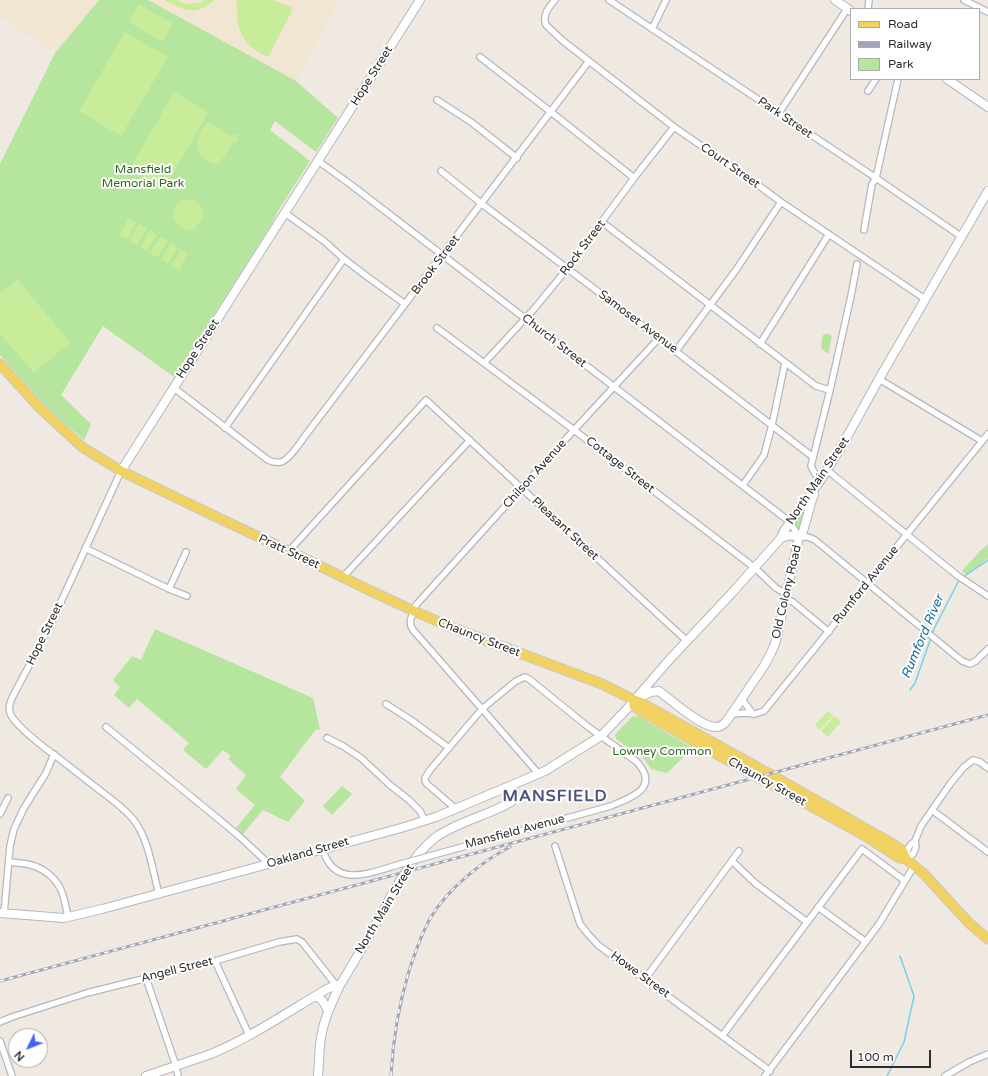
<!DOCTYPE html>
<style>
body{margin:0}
#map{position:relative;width:988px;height:1076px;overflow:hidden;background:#efe9e1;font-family:"Varela Round",sans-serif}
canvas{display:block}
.legend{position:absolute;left:850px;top:8px;width:130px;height:72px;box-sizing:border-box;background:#fff;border:1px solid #ababab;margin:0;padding:5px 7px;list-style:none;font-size:12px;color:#2e2e2e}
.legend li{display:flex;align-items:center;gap:8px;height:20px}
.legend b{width:20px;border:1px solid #ababab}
.north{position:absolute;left:8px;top:1028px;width:40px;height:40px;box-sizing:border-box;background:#fff;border:1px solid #ababab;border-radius:50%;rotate:227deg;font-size:11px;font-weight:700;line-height:16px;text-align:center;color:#2e2e2e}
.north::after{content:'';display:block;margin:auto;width:14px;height:18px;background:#4264fb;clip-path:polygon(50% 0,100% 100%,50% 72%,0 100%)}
.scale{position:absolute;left:850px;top:1050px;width:81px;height:18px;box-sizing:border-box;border:2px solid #2e2e2e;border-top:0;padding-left:5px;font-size:12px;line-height:14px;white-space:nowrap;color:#2e2e2e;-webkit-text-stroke:3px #fff;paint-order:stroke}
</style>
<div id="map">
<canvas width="988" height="1076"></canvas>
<ul class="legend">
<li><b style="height:5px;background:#f2d163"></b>Road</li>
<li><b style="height:5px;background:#a3a6b8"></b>Railway</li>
<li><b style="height:11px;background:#b6e59e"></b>Park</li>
</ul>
<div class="north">N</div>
<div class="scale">100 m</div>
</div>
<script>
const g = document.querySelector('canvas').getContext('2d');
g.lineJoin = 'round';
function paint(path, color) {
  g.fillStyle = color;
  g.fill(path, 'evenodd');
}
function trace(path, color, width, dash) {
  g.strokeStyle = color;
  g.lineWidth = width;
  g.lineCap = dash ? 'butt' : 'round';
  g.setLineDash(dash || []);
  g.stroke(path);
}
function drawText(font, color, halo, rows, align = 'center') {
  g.font = font + ' "Varela Round",sans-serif';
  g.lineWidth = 4;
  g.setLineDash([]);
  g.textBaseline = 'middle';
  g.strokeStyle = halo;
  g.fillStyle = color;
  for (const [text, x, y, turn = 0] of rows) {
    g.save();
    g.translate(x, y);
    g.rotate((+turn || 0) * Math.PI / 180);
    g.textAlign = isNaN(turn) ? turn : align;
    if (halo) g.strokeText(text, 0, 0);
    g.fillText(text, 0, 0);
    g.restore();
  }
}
paint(new Path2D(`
 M0 0H98L55 53 0 17Z
 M148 0H338L325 27 296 81Z`), '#f0e6d1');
paint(new Path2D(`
 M99 0H148L296 81 338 118 316 152 275 121 270 130 310 161 285 200 282 204 276 215 268 230 174 377 103 326 61 395 91 424 84 440 68 426 48 408 0 355V164L55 53Z
 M826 334H829L832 336 828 354 823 350 821 347 822 338 823 335Z
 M807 505 801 535 794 522Z
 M988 544V558L967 575 962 571 979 552Z
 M155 629 313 698 320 730 316 729 280 777 305 801 288 822 263 810 243 834 236 828 255 805 236 789 246 775 228 759 231 756 223 750 206 769 183 750 189 743 137 699 129 708 114 695 120 687 113 680 132 656 141 660Z
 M633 716 639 717 693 748 667 773 651 769 645 760 616 739 615 735 617 732Z
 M342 786 352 794 332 815 323 806Z`), '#b6e59e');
paint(new Path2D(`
 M164 0H177L183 3 189 4 202 2 204 0H214C195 17 184 10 164 0Z
 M237 0H273L291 7 292 11 268 57C248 49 238 35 237 13 237 8 236 4 237 0Z
 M139 4 173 24 162 42 129 22Z
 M125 32 168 57 121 136 79 111Z
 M174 92 208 112 164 190 129 170Z
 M209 122 231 136 234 134 238 136 237 141 236 142H233L219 164C195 163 190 135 209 122Z
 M191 199C199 202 202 206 204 215L194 230 188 231 178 225 173 217 174 210 178 203 184 200Z
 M129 218 136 223 127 239 119 235Z
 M139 224 147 229 137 245 129 241Z
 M150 230 157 235 147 251 140 247Z
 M160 237 168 241 158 258 150 253Z
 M170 243 178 247 168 264 161 259Z
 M181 249 188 253 179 270 171 266Z
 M17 279 70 342 34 373 0 334V294Z
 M828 711 833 715 820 730 815 725Z
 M834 716 841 722 828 737 821 731Z`), '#c9ec9a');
trace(new Path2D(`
 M963 577 988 560
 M910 690 915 683 934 629 958 582 960 580
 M887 1076 904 1042 914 996 900 956`), '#75cff0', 1.5);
const street = new Path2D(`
 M555 0C549 7 542 15 546 25L563 41 674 127 754 182 781 202 925 299
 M609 0 876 178 962 237
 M964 0 988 12
 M868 9 869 0
 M652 29 666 0
 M480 57 551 112 634 178
 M868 91 876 79
 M437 100 471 122 517 158
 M779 113 847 9
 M318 161 350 184 790 522 799 537H808L815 540 962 661 970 664 976 661 988 649
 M441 171 482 204 617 306 813 457
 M285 213 324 241 344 259 369 278 405 304
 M602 222 816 386 830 390
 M864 230 872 184 876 178 898 79
 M437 328 574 430 755 568 776 588 781 591H787
 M760 344 829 234
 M676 351 736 270 781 202
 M484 363 534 309 567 269 634 178 674 127
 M879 379 982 441
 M174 388 268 460C272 462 276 463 281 462 289 460 300 443 305 436L589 61
 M225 428 344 259
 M827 470 958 576 988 596
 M121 471 49 628 13 696C10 702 8 707 10 713 14 724 35 740 45 748 63 761 80 775 98 789 110 798 123 807 133 819 149 839 152 869 159 894
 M820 481 814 472 811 466 830 390 851 296 857 264
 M743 485 764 455 772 425 785 363
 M85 548 169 589 187 596
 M289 551 426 400 687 641
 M343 577 470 440
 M169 589 186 552
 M786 599 793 602 829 632
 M742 698 744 702 753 714
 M386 704 411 720 449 748
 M732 714 745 713 755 714 764 711 988 434
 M106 727 210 812 238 835 269 864
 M327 738 343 746 361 758 390 785 409 800 420 811 425 821
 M538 773 413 630C407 622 413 614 416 605L574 430 659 338
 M932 810 988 852
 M0 814 8 798
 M555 846 580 924 588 934 598 945 770 1071
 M323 850C335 890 372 872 401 864
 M426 857 611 806C632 797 660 788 637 762L587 726 529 679 525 677 516 681 482 709 430 770 425 778V781L427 784 456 809
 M906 857C907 849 909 845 915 841
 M906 859 913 854 916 847 915 841 921 826 950 784 964 767 973 760 980 762 988 768
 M732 861 755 883 807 922
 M9 862C16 863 24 863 31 865 43 868 56 878 61 890 65 899 66 908 68 917
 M818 907 866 942
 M4 914 10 846 14 829 24 808 46 773 54 754
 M215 961 249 1035
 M146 978 176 1066 178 1076
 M645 979 739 851
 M0 1022 12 1017 87 993 215 961 279 942 297 939 302 942 336 985
 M722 1036 862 849 905 881
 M0 1041 12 1076
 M765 1076 879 924 914 866
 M945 1076 969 1062 988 1054`);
const secondary = new Path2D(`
 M835 0 851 11
 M947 79 988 107
 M121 471 420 0
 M781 538C788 535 793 534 799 537
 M638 698 651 692 659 691C671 700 702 728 716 727 722 727 725 723 728 719L764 666 771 653 776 641 799 537 802 535 811 503 814 494
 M0 913 64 918 102 909 401 828 436 817 545 771 601 736 625 711 670 659 731 594 781 538 784 531 820 481 843 444 879 379 988 191
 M314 997C322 996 325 1005 328 1011
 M146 1076 211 1054C252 1037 289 1011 327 989L336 985H340
 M318 1076C319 1066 319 1055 320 1045 322 1023 331 1004 340 985 353 964 365 943 377 922 392 894 411 856 436 837 459 821 487 816 511 802 516 797 514 791 512 785`);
const primary = new Path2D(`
 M0 364 40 408 82 447 121 471 227 522 289 551 371 591 414 611 453 628 602 684 634 700 640 702 777 778 893 844 902 850 906 859 925 875 969 923 988 939
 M634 700V706L642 712 743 769 867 837 899 858 906 859`);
trace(street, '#b4b7c1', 8);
trace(secondary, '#b4b7c1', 10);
trace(primary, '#c9c9c9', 11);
trace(street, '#fff', 5.5);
trace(secondary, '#fff', 8);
trace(primary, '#f2d163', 9);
const rail = new Path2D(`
 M0 981 988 715
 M391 1076C393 1038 398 1007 409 971 415 953 421 934 431 917 447 890 482 861 510 847`);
trace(rail, '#a3a6b8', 3);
trace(rail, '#fff', 1.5, [4.5]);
const streetBridge = new Path2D(`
 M401 864 426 857`);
trace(streetBridge, '#b4b7c1', 8, []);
trace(streetBridge, '#fff', 5.5);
drawText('12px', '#2e2e2e', '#fff', [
 ["Hope Street",372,76,-58],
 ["Park Street",785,118,34],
 ["Court Street",730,166,35],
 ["Rock Street",583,248,-53],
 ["Brook Street",436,265,-53],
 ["Samoset Avenue",638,322,37],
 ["Church Street",554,341,38],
 ["Hope Street",198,349,-57],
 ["Cottage Street",620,465,38],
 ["Chilson Avenue",535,474,-48],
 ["North Main Street",818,481,-56],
 ["Pleasant Street",565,529,43],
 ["Pratt Street",289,552,25],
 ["Rumford Avenue",866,585,-51],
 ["Old Colony Road",787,592,-77],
 ["Hope Street",45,634,-64],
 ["Chauncy Street",479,638,21],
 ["Chauncy Street",767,782,29],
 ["Mansfield Avenue",515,832,-15],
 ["Oakland Street",308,853,-16],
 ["North Main Street",385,909,-59],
 ["Angell Street",177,970,-14],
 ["Howe Street",640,975,36]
]);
drawText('12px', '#2c6e1b', '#fff', [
 ["Mansfield",143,170],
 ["Memorial Park",143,184],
 ["Lowney Common",662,752]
]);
drawText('italic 13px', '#0d6fa3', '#fff', [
 ["Rumford River",923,637,-67]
]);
g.letterSpacing = '1px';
drawText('bold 16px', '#4d5680', '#fff', [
 ["MANSFIELD",555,797]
]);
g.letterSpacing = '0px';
</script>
